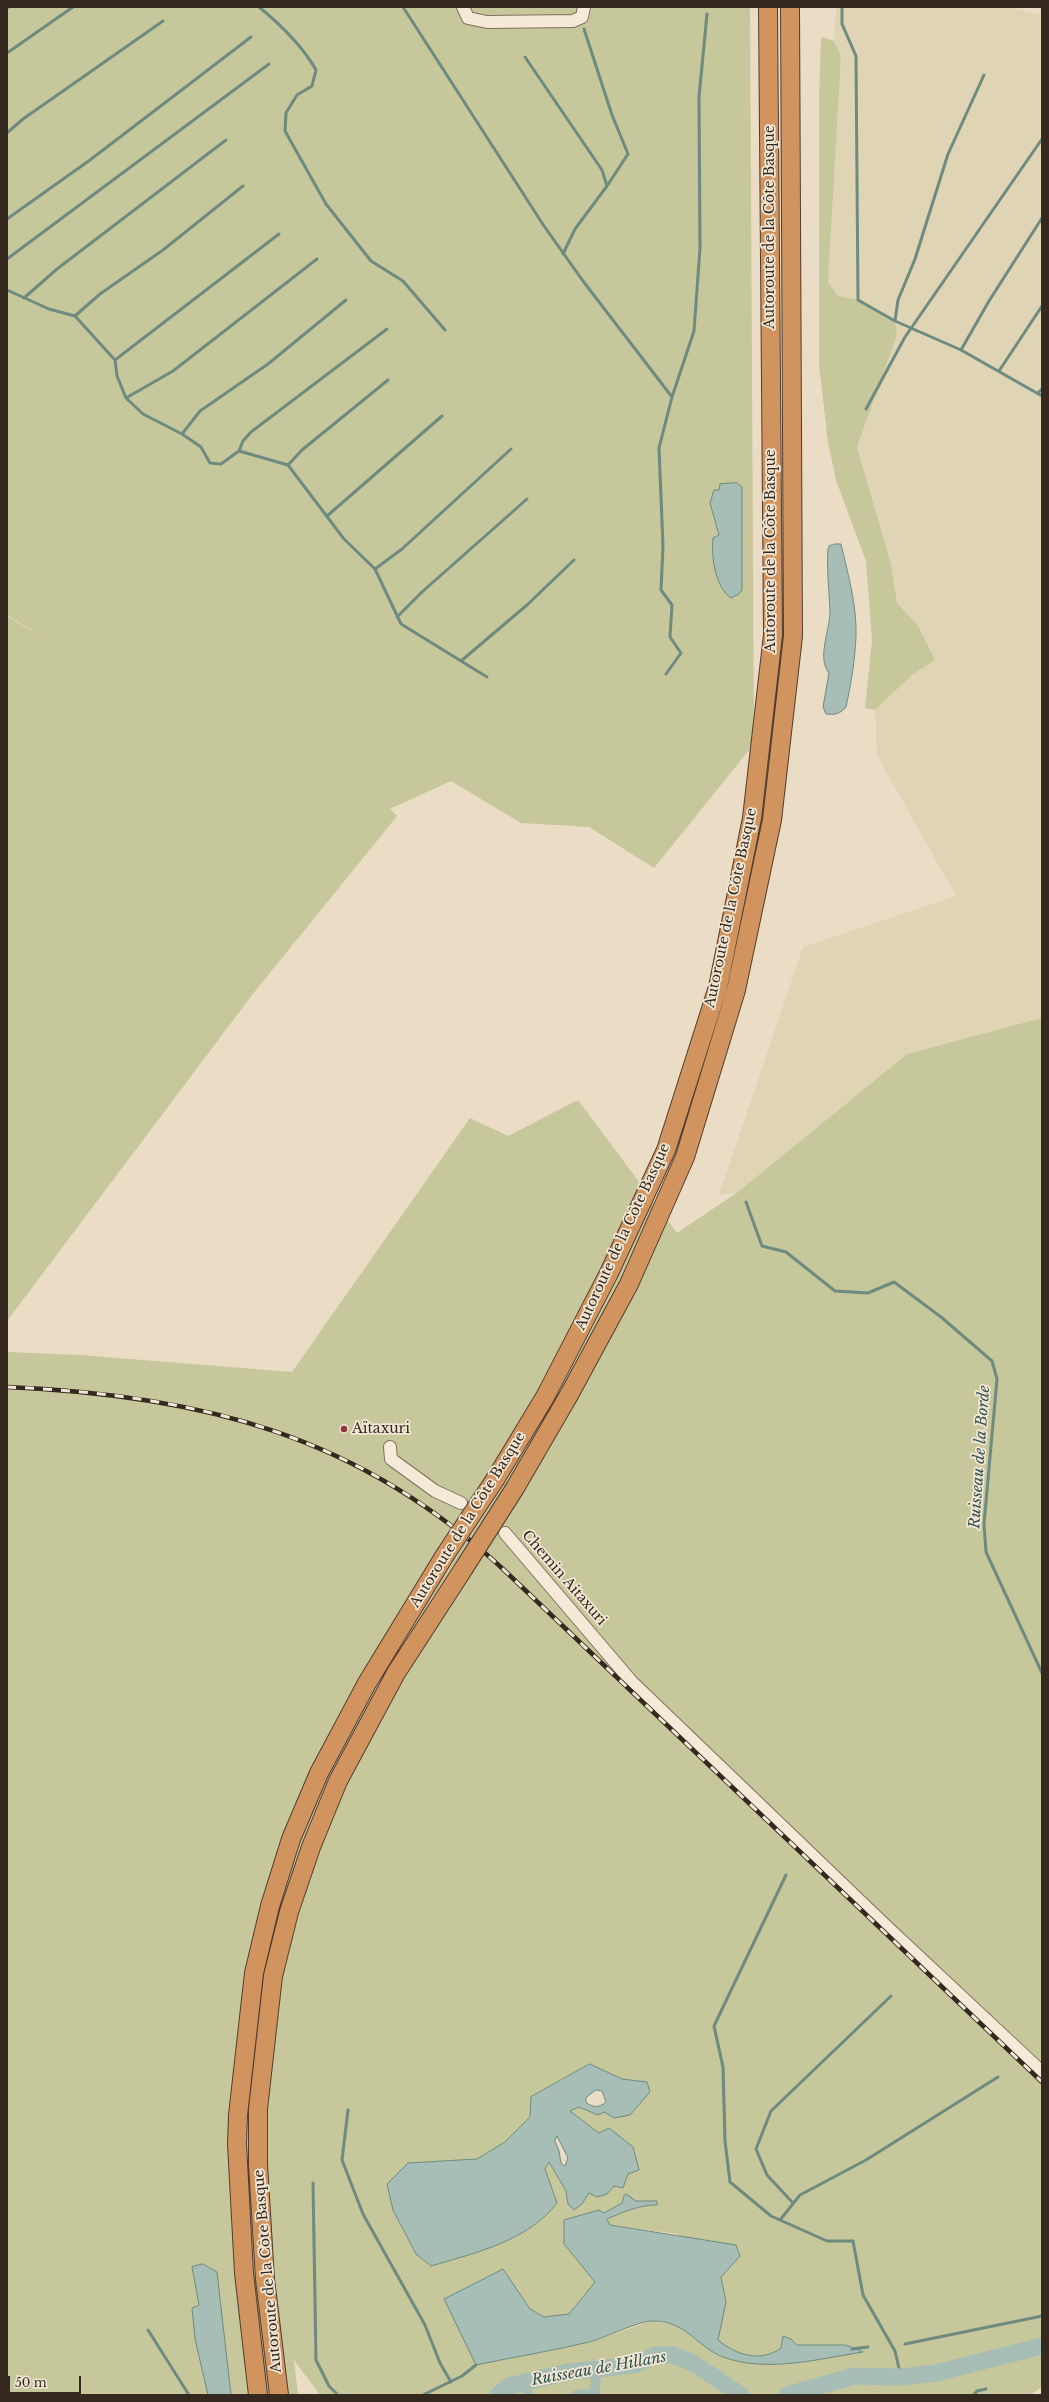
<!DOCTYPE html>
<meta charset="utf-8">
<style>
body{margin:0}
#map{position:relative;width:1049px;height:2402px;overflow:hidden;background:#eadcc5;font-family:"Libre Baskerville",serif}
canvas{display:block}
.frame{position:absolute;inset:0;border:8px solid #35281f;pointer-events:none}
.scale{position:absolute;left:8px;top:2376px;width:73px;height:18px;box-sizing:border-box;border:2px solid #35281f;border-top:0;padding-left:5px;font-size:12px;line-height:14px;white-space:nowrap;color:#35281f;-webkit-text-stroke:3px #f2e7d4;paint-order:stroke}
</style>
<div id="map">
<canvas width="1049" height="2402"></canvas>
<div class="frame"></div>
<div class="scale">50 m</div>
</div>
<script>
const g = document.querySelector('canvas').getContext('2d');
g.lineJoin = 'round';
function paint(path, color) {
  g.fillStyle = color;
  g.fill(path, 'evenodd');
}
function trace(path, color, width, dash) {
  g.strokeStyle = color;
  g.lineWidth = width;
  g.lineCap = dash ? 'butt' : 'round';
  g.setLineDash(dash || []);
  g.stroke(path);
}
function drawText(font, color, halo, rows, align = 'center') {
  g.font = font + ' "Libre Baskerville",serif';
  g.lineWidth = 3.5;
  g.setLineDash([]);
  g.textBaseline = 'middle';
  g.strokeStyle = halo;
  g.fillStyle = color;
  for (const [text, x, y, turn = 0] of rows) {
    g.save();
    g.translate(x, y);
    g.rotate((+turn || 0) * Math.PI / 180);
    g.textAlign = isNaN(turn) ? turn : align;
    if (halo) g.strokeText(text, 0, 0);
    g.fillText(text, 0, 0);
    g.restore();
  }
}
paint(new Path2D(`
 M836 7H1010L1042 15V1018L907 1054 738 1192 719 1195 803 947 956 896 877 755 875 710 912 675 935 660 918 626 897 603 891 564 857 447 897 335 858 300 838 296 828 282 841 56 834 41Z`), '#dfd4b3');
paint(new Path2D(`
 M7 7H750L754 744 654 868 589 827 521 823 451 781 390 809 397 816 252 995 7 1321V616L55 645 7 615Z
 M821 37 834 41 841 56 828 282 838 296 858 300 895 321 897 335 857 447 891 564 897 603 918 626 935 660 912 675 875 710 865 708 872 641 866 561 836 480 828 442 819 365V102Z
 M1042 1018V2387L1030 2395H320L294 2360 298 2395H7V1352L80 1355 292 1372 470 1118 508 1136 578 1100 677 1233 738 1192 907 1054ZM590 2064 622 2079 647 2082 614 2118 604 2112 598 2115 579 2107 570 2111 599 2133 614 2186 607 2194 589 2193 582 2204H568L566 2191 549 2162 545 2169 557 2203C528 2241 475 2253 430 2266L416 2254 393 2210 408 2163 477 2159 505 2142 530 2117 531 2097ZM624 2196 636 2201H656L657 2205C639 2205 623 2212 606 2219L610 2225 677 2234 721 2277 726 2302 717 2344 698 2339 680 2326 651 2321 590 2342 476 2365 503 2269 530 2309 544 2317 569 2314 595 2282 564 2244 604 2213 622 2203Z`), '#c6c79a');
const water = new Path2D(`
 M737 483 742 487V590L739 594 731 598C715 587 711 556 713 538L719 535 710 503 714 490H719L720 484Z
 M835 544H841C848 574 857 606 856 636 855 660 851 684 846 707 840 714 835 715 826 714L823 707 829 673C817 658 829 633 830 613 830 600 825 553 829 546Z
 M590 2064 622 2079 647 2082 650 2092 630 2115 614 2118 604 2112 598 2115 579 2107 570 2111 599 2133 609 2128 633 2147 639 2170 628 2174 623 2188 614 2186 607 2194 597 2197 589 2193 582 2204 574 2210 568 2204 566 2191 549 2162 545 2169 557 2203C528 2241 475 2253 431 2266L416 2254 393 2210 387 2184 408 2163 477 2159 505 2142 530 2117 531 2097ZM596 2090 602 2091 606 2102C599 2108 593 2108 586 2102V2098ZM557 2136 568 2158 565 2166 561 2163 559 2151 555 2141Z
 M626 2194 636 2201H657V2205C639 2205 623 2212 607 2219L610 2225 736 2245 740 2256 721 2277 726 2302 718 2340C736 2355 761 2363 781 2348L783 2336 791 2339 797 2345H846L863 2352C818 2359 767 2373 723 2357 695 2346 688 2321 652 2321 639 2321 604 2338 589 2342 552 2351 514 2357 476 2365L444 2299 503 2269 530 2309 544 2317 569 2314 595 2282 564 2244V2220L599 2210 604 2213 622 2203 624 2196Z
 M203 2264 217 2272 231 2395H208L195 2339 192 2308 199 2305 192 2267Z`);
paint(water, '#a6beb5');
trace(water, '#6e8b81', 1);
trace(new Path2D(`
 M259 7C281 25 302 45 316 70L312 86 297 95 286 113 285 131 326 204 371 261 403 281 445 330
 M403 7 544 226 583 281 672 397
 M842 7V24L856 56 858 300 895 321 961 350 1042 396
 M7 8 9 7
 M584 29 612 115 628 154 607 186
 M7 53 73 7
 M525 57 602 170 607 186 575 229 563 254
 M7 133 23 119 163 21
 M7 219 90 160 251 37
 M7 259 269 64
 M7 290 49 309 75 316 115 360 117 376 126 398 143 414 182 434 201 447 210 463 221 464 239 451 288 465 344 539 375 569 401 624 487 677
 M24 298 57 269 226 140
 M75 316 100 294 163 250 243 186
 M895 321 898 300 915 259 948 154 984 75
 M961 350 989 301 1042 218
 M115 360 279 234
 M999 371 1042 306
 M1038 393 1042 389
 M126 398 173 371 317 259
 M866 409 905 337 1042 139
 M182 434 200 411 268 364 346 300
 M239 451 243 441 251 432 387 329
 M288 465 302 450 388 380
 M327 516 442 416
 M375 569 402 549 511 449
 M397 617 422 592 527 499
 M461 661 527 605 574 560
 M666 674 681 653 670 637 672 605 661 590 663 546 659 448 672 397 694 331 700 248 699 97 707 14
 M746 1202 762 1246 786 1252 835 1291 868 1293 894 1282 941 1317 992 1361 997 1379 984 1524 986 1552 1042 1673
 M786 1875 714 2026 723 2067 725 2141 730 2182 771 2216 827 2241H853L863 2295 895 2351 901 2377
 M348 2110 342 2160 363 2214 425 2325 440 2363 451 2382
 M313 2183 316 2360 329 2386 338 2395
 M793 2203 767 2175 756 2149 771 2111 891 1996
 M780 2220 800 2195 866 2160 998 2077
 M148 2330 189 2395
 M905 2344 1042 2316
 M852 2349 868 2347
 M795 2393 796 2395
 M423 2395 462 2376 476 2365
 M974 2395 977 2391 986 2389`), '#6e8b81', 3);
trace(new Path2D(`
 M525 2383 528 2395
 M576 2395 595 2394
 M595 2395 596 2369`), '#a6beb5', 10);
trace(new Path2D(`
 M498 2395 509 2386 568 2372 624 2366 637 2364 655 2355H673L693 2363 741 2395
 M787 2395 854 2376 901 2377 936 2373 1042 2346`), '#a6beb5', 17);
trace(new Path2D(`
 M468 1508 505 1533`), '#c6b8a4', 12, [12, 6]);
const minor = new Path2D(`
 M463 7 468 18 487 22 573 21 582 17 584 7
 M390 1447 391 1459 435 1491 461 1503
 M505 1533 631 1681 884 1924 1042 2072`);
const highway = new Path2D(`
 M496 1478 545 1397 609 1273 666 1150 718 987 752 818 773 635 768 7
 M515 1488 569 1395 629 1284 685 1157 736 990 772 820 793 636 790 7
 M258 2395 244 2273 237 2144 238 2115 254 1973 270 1906 291 1839 319 1773 367 1683 445 1555
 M279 2395 265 2279 258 2164V2109L273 1976 289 1912 311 1847 338 1781 396 1673 464 1568`);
trace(minor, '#836e5d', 14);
trace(highway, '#513d31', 20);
trace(minor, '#f5ead8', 12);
trace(highway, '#d1945e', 18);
const rail = new Path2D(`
 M7 1387C200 1395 359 1435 504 1570L1042 2082`);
trace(rail, '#35281f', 4.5);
trace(rail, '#f2e7d4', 3, [9]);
const highwayBridge = new Path2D(`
 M445 1555 496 1478
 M464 1568 515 1488`);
trace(highwayBridge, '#513d31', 20, []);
trace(highwayBridge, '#d1945e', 18);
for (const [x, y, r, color] of [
 [344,1429,4,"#8c333b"]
]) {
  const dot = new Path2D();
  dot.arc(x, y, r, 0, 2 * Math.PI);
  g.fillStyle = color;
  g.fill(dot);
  trace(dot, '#f2e7d4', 1.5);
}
drawText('14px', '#35281f', '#f2e7d4', [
 ["Autoroute de la Côte Basque",770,227,-90],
 ["Autoroute de la Côte Basque",771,551,-90],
 ["Autoroute de la Côte Basque",731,908,-78],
 ["Autoroute de la Côte Basque",623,1237,-65],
 ["Autoroute de la Côte Basque",468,1520,-58],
 ["Chemin Aitaxuri",564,1578,49],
 ["Autoroute de la Côte Basque",268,2271,-95]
]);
drawText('14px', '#35281f', '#f2e7d4', [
 ["Aïtaxuri",352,1429]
], 'left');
drawText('italic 15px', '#30534e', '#f2e7d4', [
 ["Ruisseau de la Borde",980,1457,-86],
 ["Ruisseau de Hillans",599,2369,-10]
]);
</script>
